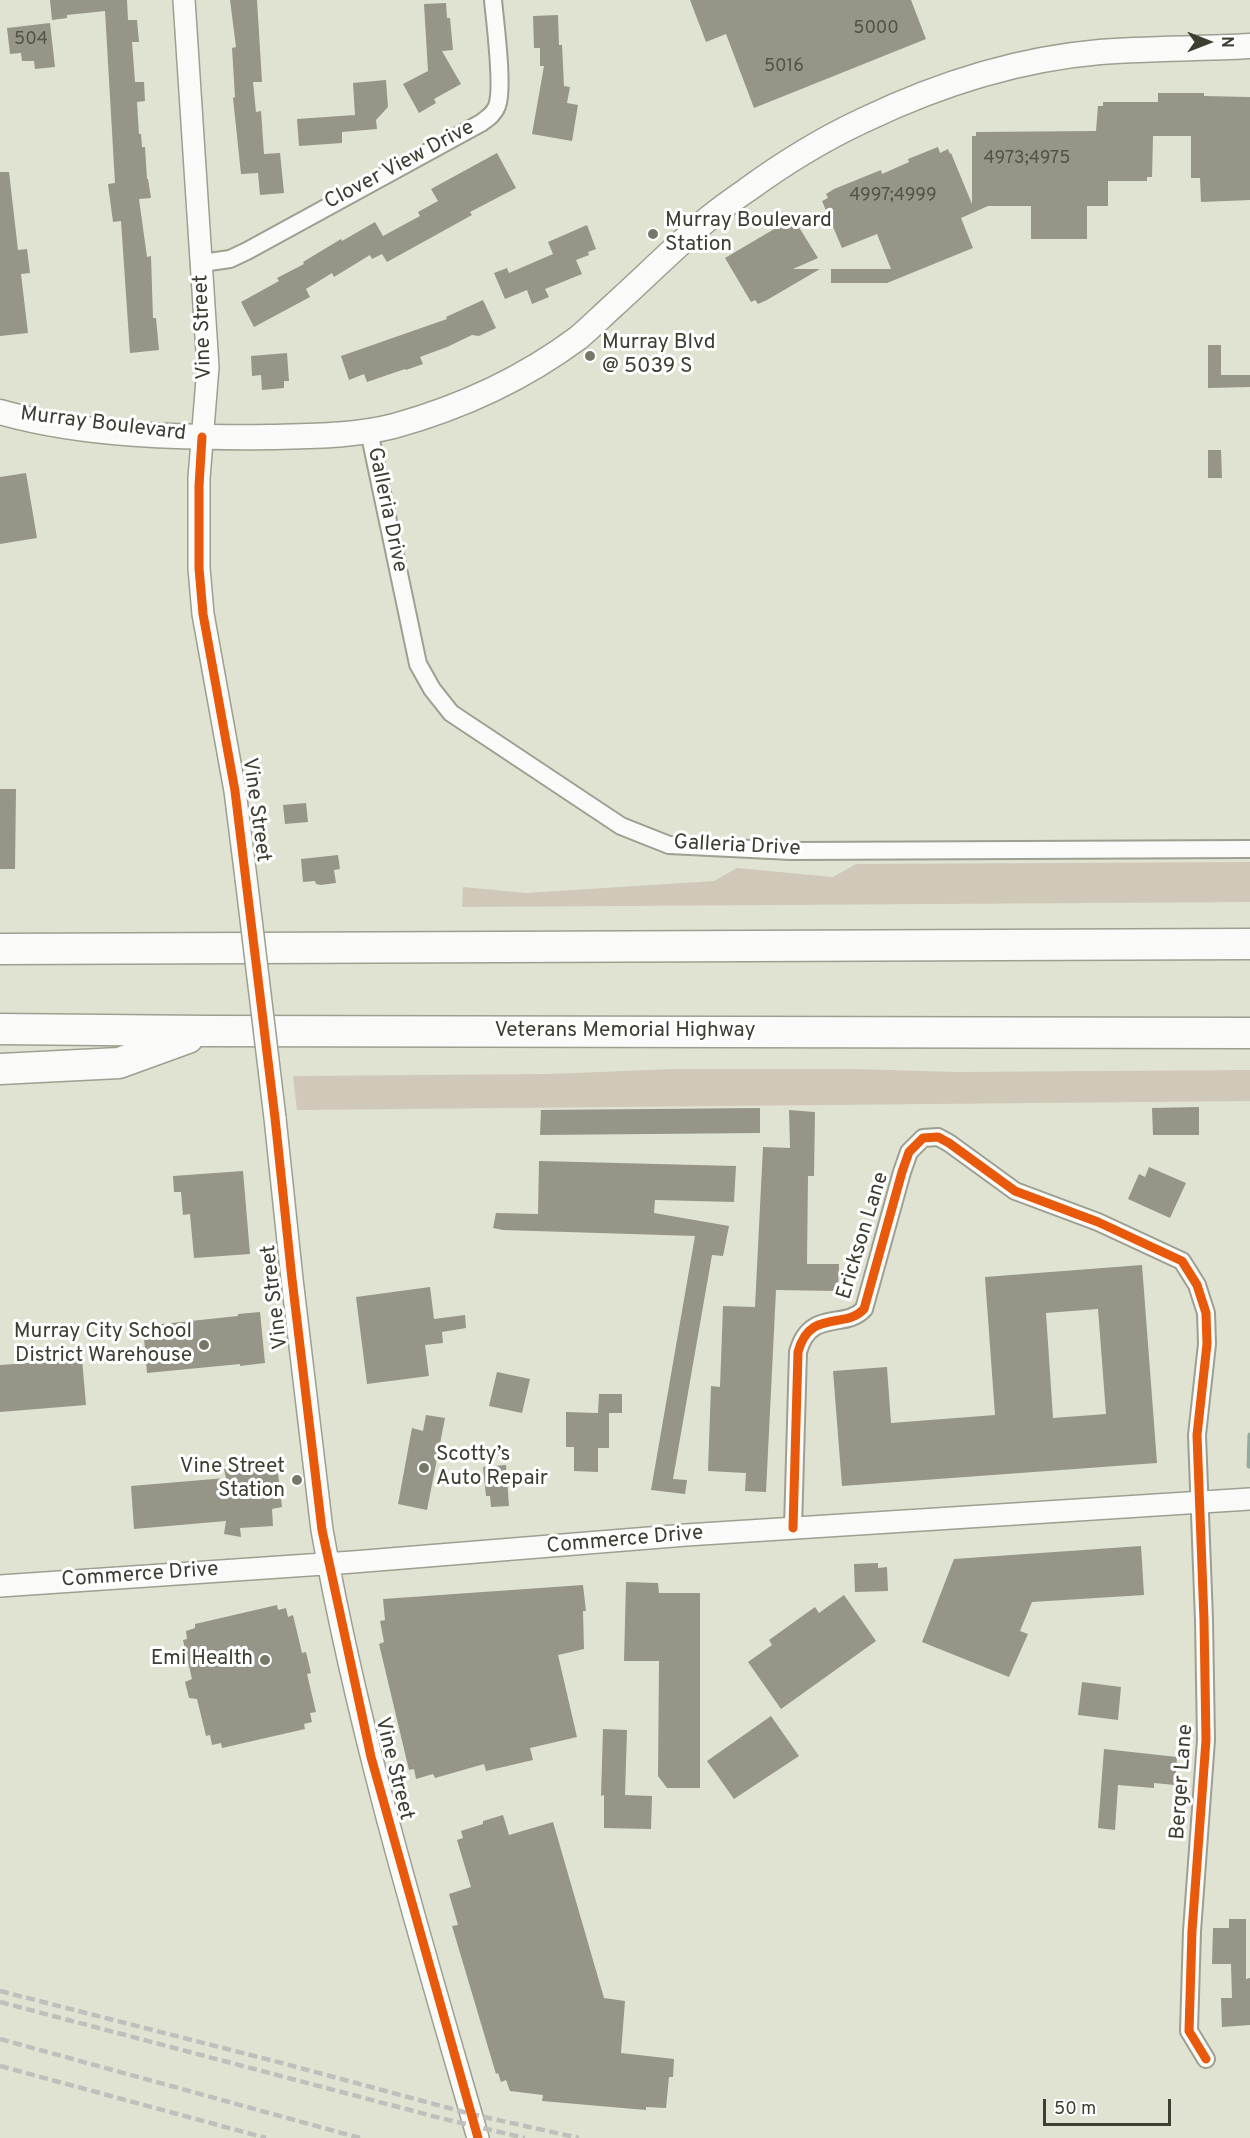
<!DOCTYPE html>
<meta charset="utf-8">
<style>
body{margin:0}
#map{position:relative;width:1250px;height:2138px;overflow:hidden;background:#e0e3d2;font-family:Overpass,sans-serif}
canvas{display:block}
.north{position:absolute;left:1178px;top:12px;width:60px;height:60px;-webkit-text-stroke:4px #fff;paint-order:stroke;rotate:90deg;font-size:16px;font-weight:700;line-height:24px;text-align:center;color:#3c3e31}
.north::after{content:'';display:block;margin:auto;width:21px;height:27px;background:#3c3e31;clip-path:polygon(50% 0,100% 100%,50% 72%,0 100%)}
.scale{position:absolute;left:1043px;top:2099px;width:128px;height:27px;box-sizing:border-box;border:3px solid #3c3e31;border-top:0;padding-left:8px;font-size:18px;line-height:21px;white-space:nowrap;color:#3c3e31;-webkit-text-stroke:4px #fff;paint-order:stroke}
</style>
<div id="map">
<canvas width="1250" height="2138"></canvas>
<div class="north">N</div>
<div class="scale">50 m</div>
</div>
<script>
const g = document.querySelector('canvas').getContext('2d');
g.lineJoin = 'round';
function paint(path, color) {
  g.fillStyle = color;
  g.fill(path, 'evenodd');
}
function trace(path, color, width, dash) {
  g.strokeStyle = color;
  g.lineWidth = width;
  g.lineCap = dash ? 'butt' : 'round';
  g.setLineDash(dash || []);
  g.stroke(path);
}
function drawText(font, color, halo, rows, align = 'center') {
  g.font = font + ' Overpass,sans-serif';
  g.lineWidth = 6;
  g.setLineDash([]);
  g.textBaseline = 'middle';
  g.strokeStyle = halo;
  g.fillStyle = color;
  for (const [text, x, y, turn = 0] of rows) {
    g.save();
    g.translate(x, y);
    g.rotate((+turn || 0) * Math.PI / 180);
    g.textAlign = isNaN(turn) ? turn : align;
    if (halo) g.strokeText(text, 0, 0);
    g.fillText(text, 0, 0);
    g.restore();
  }
}
paint(new Path2D(`
 M1250 862V902L462 907 463 887 526 893 714 881 737 868 833 877 856 864Z
 M673 1069H855L956 1072 1250 1070V1101L297 1110 293 1076 550 1074Z`), '#d0c8b8');
trace(new Path2D(`
 M1249 1466 1250 1435`), '#93ab9e', 5);
paint(new Path2D(`
 M50 0H127L128 20H137L139 42H132L135 82H144L145 101 137 102 139 134H141L142 147H145L147 179H148L151 198 139 199 147 257 151 256 153 318H156L159 350 130 353 121 221 113 222 108 184 115 183 105 11 67 15V18L52 20Z
 M230 0H257L262 82H253L256 112 261 111 264 154 280 153 284 193 260 195 258 173 241 174 233 98 235 97 232 48 236 47Z
 M690 0H911L926 39 754 108 726 34 706 42Z
 M446 3 447 18H450L453 50 442 51 461 84 434 99 436 103 419 113 403 84 428 71 424 4Z
 M558 15 559 45H562L564 86 570 87 567 103 578 105 572 141 532 134 544 66H540V48H534L533 16Z
 M50 23 55 67 35 69 34 61H22L21 53 10 54 7 28Z
 M386 80 388 107 376 120 377 129 342 132V143L299 146 297 119 355 115 353 83Z
 M1158 93H1204V96L1250 97V200L1201 202 1200 178H1191V136H1153L1152 177H1147V181H1108V206H1087V239H1031V206H988L961 218 973 248 887 283H831V269H891L877 234 842 248 822 201 828 198 826 194 834 189 881 170 882 174 909 162 908 159 938 147 940 153 948 149 950 154 951 153 972 204V136H976V132L1096 131 1098 106H1103V102H1158Z
 M497 153 516 188 470 212 472 215 387 262 382 254 372 259 370 255 334 277 332 273 306 289 310 297 254 327 241 302 279 281 277 278 304 264 303 262 341 239 342 241 375 222 383 236 420 216 418 212 438 201 431 189Z
 M0 172H9L18 250 27 249 30 273 21 274 28 333 0 336Z
 M792 222 794 226 797 224 818 258 793 269H820L767 300 758 304 755 300 751 302 725 258 781 225 782 227Z
 M587 225 596 249 588 252 589 255 576 260 582 274 545 289 549 297 532 304 527 290 505 299 494 273 507 268 509 273 553 254 548 242Z
 M483 300 496 328 479 336 472 335 447 347 420 357 423 364 406 370 405 369 367 382 364 374 349 380 341 356 447 319 446 317Z
 M1208 345H1221V375H1250V387L1208 388Z
 M287 353 289 381H284V388L262 390 261 375 252 376 251 356Z
 M1208 450H1221L1222 478H1208Z
 M26 473 37 538 0 544V477Z
 M0 789H16L15 869H0Z
 M306 803 308 822 285 824 283 805Z
 M338 855 340 869 334 870 336 883 321 885 316 884 315 881 303 882 301 859Z
 M1199 1107V1135H1153L1152 1108Z
 M760 1108V1133L540 1135 541 1110Z
 M789 1110 815 1112 814 1176H808L807 1264H839L838 1291 776 1290 766 1492 745 1491 746 1473 708 1471 711 1386 720 1387 723 1306 755 1307 763 1147 790 1148Z
 M539 1161 736 1166 734 1202 655 1200 654 1213 729 1226 723 1256 712 1255 673 1479 687 1480 685 1494 651 1490 695 1236 503 1230 493 1228 496 1213 538 1214Z
 M1149 1167 1186 1183 1170 1218 1128 1199 1139 1174 1145 1177Z
 M243 1171 250 1254 194 1258 190 1214 183 1215 181 1192H174L173 1176Z
 M1142 1265 1157 1463 842 1486 833 1371 887 1367 891 1423 995 1415 985 1277ZM1098 1309 1106 1414 1053 1418 1046 1313Z
 M430 1287 434 1319 465 1315 466 1328 442 1332 443 1343 425 1345 429 1376 367 1384 356 1297Z
 M260 1312 265 1363 240 1366V1364L147 1373 143 1326 238 1316V1314Z
 M82 1359 86 1405 0 1412V1365Z
 M497 1372 530 1379 522 1413 489 1406Z
 M599 1394H622V1413H609V1448H598V1472L574 1471V1447H566V1412L598 1413Z
 M426 1415 445 1418 427 1510 398 1504 412 1428 423 1431Z
 M277 1465 282 1507 272 1509 273 1526 240 1528 241 1537 224 1534 226 1521 134 1529 131 1486 226 1478 224 1469Z
 M506 1465 509 1506 491 1507 490 1496H486L483 1467Z
 M1141 1546 1144 1595 1032 1602 1020 1631 1028 1634 1009 1677 922 1642 954 1559Z
 M878 1563V1568L887 1567 888 1591 855 1592 854 1564Z
 M626 1582 658 1583 659 1593H700V1788H667L658 1776 659 1661H624Z
 M583 1585 586 1611H583L584 1649 558 1655 577 1737 530 1748 533 1760 486 1771 484 1764 435 1778 433 1774 416 1779 414 1769 409 1770 379 1644 384 1642 380 1621 385 1620 383 1599Z
 M844 1595 876 1641 781 1709 748 1662 772 1645 769 1640 815 1607 819 1613Z
 M277 1605 278 1610 286 1608 288 1617 293 1615 302 1653 306 1652 311 1673 307 1674 316 1712 310 1713 312 1722 304 1724 305 1729 222 1748 221 1743 212 1745 210 1735 206 1736 197 1699 189 1698 185 1682 192 1679 183 1640 187 1639 186 1631 195 1628V1624Z
 M1082 1682 1121 1687 1118 1720 1078 1715Z
 M771 1716 799 1756 734 1799 707 1761Z
 M603 1729 627 1730 625 1795 652 1796 651 1829 604 1828V1795L601 1796Z
 M1104 1749 1177 1757 1175 1785 1154 1783V1788L1118 1785 1115 1830 1098 1828Z
 M503 1815 509 1835 553 1822 604 1998 625 2001 621 2053 674 2059 673 2077H669L666 2108 646 2107V2110L542 2101 543 2095 510 2091 506 2080 501 2082 498 2073 496 2074 452 1926 458 1925 449 1894 471 1887 457 1840 463 1838 461 1831 483 1824V1821Z
 M1229 1919H1246V1979L1250 1978V2025L1222 2027 1221 1998H1232L1231 1964H1212L1213 1928H1229Z`), '#969588');
const minor = new Path2D(`
 M202 263 230 259 247 251 481 123C488 118 494 114 497 106 504 88 495 22 493 0
 M369 431 418 664 432 689 451 713 621 826 669 845 791 851 1250 849
 M793 1528 798 1352C810 1308 845 1330 864 1309L902 1172 909 1152 923 1138 938 1137 949 1143 1015 1191 1098 1222 1182 1261 1197 1285 1206 1313 1207 1344 1197 1435 1204 1620 1206 1740 1192 1931 1189 2031 1206 2059`);
const tertiary = new Path2D(`
 M184 0 208 367 199 478V568L203 614 235 791 246 878
 M275 1118 292 1279 322 1530C359 1737 420 1937 478 2138
 M0 1586 353 1562 686 1535 1250 1499`);
const secondary = new Path2D(`
 M0 412C84 436 184 438 271 437 312 436 355 436 394 426 459 408 523 379 578 338 590 328 601 317 613 306 645 277 676 246 709 218 721 208 734 199 747 190 784 163 823 139 864 120 937 85 1019 59 1100 52 1150 48 1200 49 1250 46`);
const motorway = new Path2D(`
 M0 949 1250 944
 M0 1029 206 1031 1250 1033
 M0 1069 119 1063 188 1038`);
trace(minor, '#9c9f91', 20);
trace(tertiary, '#9c9f91', 24);
trace(secondary, '#9c9f91', 27);
trace(motorway, '#9c9f91', 33);
trace(minor, '#fafbf8', 16);
trace(tertiary, '#fafbf8', 21);
trace(secondary, '#fafbf8', 24);
trace(motorway, '#fafbf8', 30);
trace(new Path2D(`
 M0 1991 278 2062 471 2114 579 2138
 M0 2002 440 2118 525 2138
 M0 2039 360 2138
 M0 2066 266 2138`), '#bfbfbb', 4.5, [9, 4.5]);
const tertiaryBridge = new Path2D(`
 M246 878 275 1118`);
trace(tertiaryBridge, '#9c9f91', 24, []);
trace(tertiaryBridge, '#fafbf8', 21);
trace(new Path2D(`
 M202 437 199 486V568L203 614 235 791 275 1118 292 1279 322 1530 371 1757 478 2138
 M793 1528 798 1352C810 1308 845 1330 864 1309L902 1172 909 1152 923 1138 938 1137 949 1143 1015 1191 1098 1222 1182 1261 1197 1285 1206 1313 1207 1344 1197 1435 1204 1620 1206 1740 1192 1931 1189 2031 1206 2059`), '#e8590c', 9);
for (const [x, y, r, color] of [
 [653,234,6,"#757869"],
 [590,356,6,"#757869"],
 [204,1345,6,"#757869"],
 [424,1468,6,"#757869"],
 [297,1480,6,"#757869"],
 [265,1660,6,"#757869"]
]) {
  const dot = new Path2D();
  dot.arc(x, y, r, 0, 2 * Math.PI);
  g.fillStyle = color;
  g.fill(dot);
  trace(dot, '#fff', 2);
}
drawText('18px', '#525447', null, [
 ["5000",876,29],
 ["504",31,40],
 ["5016",784,67],
 ["4973;4975",1027,159],
 ["4997;4999",893,196]
]);
drawText('21px', '#3c3e31', '#fff', [
 ["Clover View Drive",400,166,-28],
 ["Vine Street",204,327,-92],
 ["Murray Boulevard",103,425,7],
 ["Galleria Drive",386,510,78],
 ["Vine Street",255,810,82],
 ["Galleria Drive",737,847,3],
 ["Veterans Memorial Highway",625,1032],
 ["Erickson Lane",864,1236,-73],
 ["Vine Street",276,1297,-97],
 ["Commerce Drive",625,1541,-5],
 ["Commerce Drive",140,1576,-4],
 ["Vine Street",393,1769,76],
 ["Berger Lane",1183,1782,-86]
]);
drawText('21px', '#3c3e31', '#fff', [
 ["Murray Boulevard",665,222],
 ["Station",665,246],
 ["Murray Blvd",602,344],
 ["@ 5039 S",602,368],
 ["Murray City School",192,1333,"right"],
 ["District Warehouse",192,1357,"right"],
 ["Scotty’s",436,1456],
 ["Auto Repair",436,1480],
 ["Vine Street",285,1468,"right"],
 ["Station",285,1492,"right"],
 ["Emi Health",253,1660,"right"]
], 'left');
</script>
